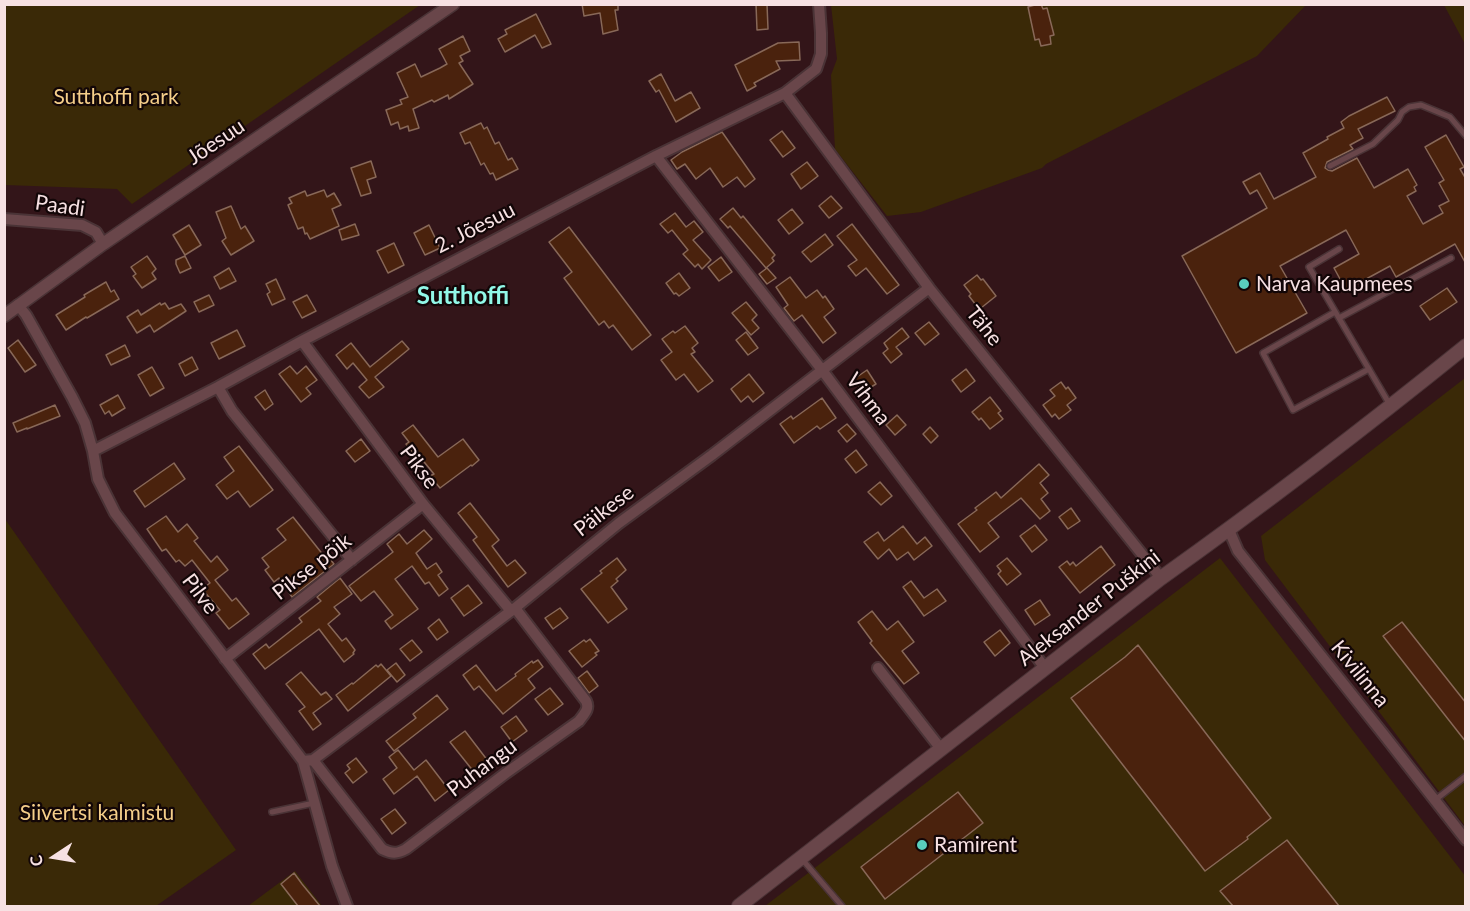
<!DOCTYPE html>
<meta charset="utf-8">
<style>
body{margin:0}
#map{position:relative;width:1470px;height:911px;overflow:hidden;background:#331519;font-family:Lato,sans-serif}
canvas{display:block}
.frame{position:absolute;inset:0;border:6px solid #f7e1e3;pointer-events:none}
.north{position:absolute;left:24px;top:827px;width:60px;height:60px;-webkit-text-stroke:4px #120607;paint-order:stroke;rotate:258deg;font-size:16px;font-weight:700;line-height:24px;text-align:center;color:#f7e1e3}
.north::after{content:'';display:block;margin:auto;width:21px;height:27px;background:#f7e1e3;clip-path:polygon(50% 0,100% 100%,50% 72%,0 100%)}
</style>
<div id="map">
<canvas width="1470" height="911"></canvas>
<div class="frame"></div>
<div class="north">С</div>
</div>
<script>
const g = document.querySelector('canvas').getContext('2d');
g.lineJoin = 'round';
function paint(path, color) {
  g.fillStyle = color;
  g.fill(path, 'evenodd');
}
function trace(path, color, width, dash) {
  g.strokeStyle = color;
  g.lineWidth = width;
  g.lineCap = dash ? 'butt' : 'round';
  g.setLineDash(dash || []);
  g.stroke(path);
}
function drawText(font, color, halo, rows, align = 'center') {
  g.font = font + ' Lato,sans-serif';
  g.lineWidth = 4.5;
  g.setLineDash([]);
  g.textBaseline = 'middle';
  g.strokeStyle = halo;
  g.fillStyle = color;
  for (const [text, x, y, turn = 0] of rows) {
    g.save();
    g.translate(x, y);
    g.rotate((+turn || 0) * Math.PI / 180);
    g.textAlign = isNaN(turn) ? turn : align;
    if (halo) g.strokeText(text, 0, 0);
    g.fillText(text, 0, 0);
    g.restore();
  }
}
paint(new Path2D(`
 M4 5 5 4 420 5 132 204 117 189 5 185Z
 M831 5H1306L1257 56 1046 164 1042 168 921 212 887 216 835 149 831 75 837 59Z
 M1444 5H1465V44Z
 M1465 378V826L1265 560 1261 536Z
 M5 519 236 850 156 906H5Z
 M1220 558 1466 877 1465 906H765Z
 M295 871 322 906H248Z`), '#3a2907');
const building = new Path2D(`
 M582 4H618V10H615L618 30 603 34 600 13 584 16Z
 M756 4H767L768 29 757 30Z
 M1038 4H1041L1043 9 1047 8 1054 35 1050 36 1051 44 1041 46 1039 39 1035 40 1028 7Z
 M536 14 551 44 542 48 535 35 505 52 498 39 507 34 505 30Z
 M463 36 470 51 460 56 463 61 459 63 473 84 449 99 448 95 434 102 432 100 413 109 419 128 409 131 408 126 400 129 398 122 391 125 386 110 402 104 400 100 408 97 397 73 415 64 421 77 440 68 447 64 439 49Z
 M799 42 800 60 776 61 780 69 754 83 756 86 747 91 735 65 778 43Z
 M661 74 675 101 691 92 700 108 676 122 659 90 656 92 649 81Z
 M1387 97 1395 111 1358 129 1363 138 1350 145 1353 149 1327 162 1325 168 1328 170 1332 171 1357 158 1374 188 1408 169 1417 185 1414 187 1416 191 1407 196 1423 224 1443 213 1439 206 1449 201 1439 183 1444 180 1425 147 1446 135 1464 167 1460 169 1466 179V264L1455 244 1396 277 1390 266 1346 290 1334 268 1359 254 1346 230 1280 266 1307 313 1236 353 1182 256 1267 208 1257 190 1250 194 1243 182 1260 173 1274 199 1316 177 1303 153 1328 139 1327 137 1344 128 1341 122 1349 116Z
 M481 123 484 129 487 127 495 144 499 142 508 160 512 158 518 169 496 180 493 173 490 174 484 163 481 165 470 142 465 144 460 133Z
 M782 131 795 148 783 157 770 140Z
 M722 132 755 179 745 187 737 177 723 187 710 168 696 179 685 164 677 169 671 160 682 152Z
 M371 161 376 177 367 180 371 193 361 196 351 168Z
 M807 162 818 176 801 189 791 174Z
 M324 190 327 197 334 193 341 205 332 209 339 226 310 239 307 233 305 234 303 227 298 229 288 205 292 203 289 198 305 191 307 196Z
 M831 196 842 208 829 218 819 206Z
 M231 206 241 229 245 226 254 241 231 255 222 241 226 238 216 212Z
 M733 208 741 218 743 216 775 255 772 258 774 261 766 268 730 226 728 228 720 219Z
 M792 209 803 223 789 234 778 220Z
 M675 213 686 227 694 221 703 232 693 240 711 260 702 269 698 264 695 267 683 254 688 250 672 230 668 233 660 224Z
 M355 224 359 235 342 240 339 230Z
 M852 224 899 285 887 294 866 268 856 276 848 266 857 260 837 236Z
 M189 225 201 245 185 255 173 235Z
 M429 225 440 248 425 255 414 233Z
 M569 227 651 335 632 350 613 325 609 328 604 321 599 325 564 278 572 272 549 242Z
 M825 234 833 245 811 262 802 252Z
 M394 243 404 265 388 273 377 251Z
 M147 256 156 269 152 273 156 279 142 288 133 276 136 274 131 267Z
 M185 256 191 268 180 273 176 264V260Z
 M721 257 732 272 719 281 708 267Z
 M229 268 236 281 220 289 214 277Z
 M767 268 776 278 767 284 759 274Z
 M679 273 690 288 679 296 676 293 674 294 666 283Z
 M977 275 981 280 983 279 996 296 981 308 978 303 976 305 969 296 971 294 964 285Z
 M790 277 806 298 817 290 823 298 825 296 834 309 824 317 836 333 823 343 802 315 794 321 784 308 788 305 776 287Z
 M276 279 285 299 272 305 267 294 270 292 266 284Z
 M106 282 111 292 114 290 119 299 87 318 86 317 66 330 56 315 85 297 84 295Z
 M1447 288 1457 302 1430 320 1420 306Z
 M209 295 214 305 199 312 194 302Z
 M307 295 316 311 302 318 293 302Z
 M746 302 757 315 752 320 759 328 751 335 732 313Z
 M160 303 161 305 165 303 169 309 181 304 186 311 154 332 150 325 137 333 127 317 138 310 141 315Z
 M929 322 939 334 925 345 915 333Z
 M685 326 698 343 692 348 695 352 691 354 713 381 698 392 684 374 676 380 661 360 672 352 662 339 673 331 675 333Z
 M902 328 909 337 896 347 902 354 891 363 883 353 888 349 884 343Z
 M237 330 245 346 219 359 211 343Z
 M746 332 758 348 748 355 736 340Z
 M18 340 36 365 25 372 8 348Z
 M402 341 409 349 375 377 384 387 369 398 359 387 367 380 353 363 347 369 336 355 351 343 370 367Z
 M125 345 130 356 111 365 106 355Z
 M192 357 198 369 185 376 179 364Z
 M290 366 297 374 306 366 317 380 306 388 311 394 301 402 279 374Z
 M152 367 164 388 150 396 138 375Z
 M966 369 975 381 961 392 952 380Z
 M867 370 876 384 863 392 854 379Z
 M749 374 764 393 753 402 748 396 741 402 731 389Z
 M1061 382 1066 389 1068 387 1076 398 1067 405 1071 410 1059 419 1055 414 1052 417 1043 405 1055 396 1050 390Z
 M265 390 273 404 265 410 255 397Z
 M118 395 125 408 112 416 109 411 105 414 100 405Z
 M990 397 1001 411 998 413 1003 419 990 429 981 418 979 420 972 412Z
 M822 398 836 418 820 429 817 426 794 443 780 424 791 416 793 419Z
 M55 405 60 416 27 429V428L17 432 13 423Z
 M897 415 906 425 895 435 886 425Z
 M847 424 856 434 847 442 838 431Z
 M413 425 438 457 463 439 479 460 472 466 471 465 440 488 430 476 434 474 420 457 418 459 406 444 409 442 402 433Z
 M930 427 938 436 931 443 923 434Z
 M361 439 370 451 355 462 346 451Z
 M239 446 273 490 250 507 238 491 227 499 216 485 234 471 224 457Z
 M856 450 867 465 856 473 845 459Z
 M174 463 185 479 145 507 134 491Z
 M1039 464 1049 475 1040 483 1048 493 1041 499 1050 511 1040 519 1021 498 988 523 999 537 980 552 958 524 977 510 975 508 996 492 1001 498Z
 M880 482 892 496 881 505 868 492Z
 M470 503 499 540 492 546 507 566 515 560 526 573 508 587 473 540 477 537 458 513Z
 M1071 508 1080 521 1068 529 1059 517Z
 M166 516 178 532 187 524 198 538 194 541 211 562 217 556 228 570 215 580 232 601 236 598 249 614 229 629 216 613 220 610 202 589 210 583 192 560 185 566 179 560 176 562 166 549 162 551 147 529Z
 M293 517 324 556 326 554 334 564 292 597 279 578 274 582 265 570 269 567 262 558 286 540 277 529Z
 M1035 525 1047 540 1032 552 1020 536Z
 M903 526 917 544 925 537 932 546 914 560 908 552 897 560 889 549 878 559 864 542 878 532 884 541Z
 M424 530 432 539 416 553 427 569 436 563 442 572 438 575 448 589 439 596 429 582 425 584 412 566 395 579 418 609 391 629 385 621 393 615 374 591 361 601 349 586 393 552 387 544 399 534 407 544Z
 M1101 546 1115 565 1080 593 1059 567 1067 561 1070 565 1073 562 1076 566Z
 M617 558 626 570 616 579 618 581 611 587 627 609 608 623 581 589 602 573 600 571Z
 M1007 558 1021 574 1007 585 998 574 1001 571 997 566Z
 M340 578 352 594 334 607 340 614 328 624 342 641 346 638 355 650 353 653 354 654 344 662 319 629 265 669 253 654 266 644 269 648 302 622 299 618 321 601 317 597Z
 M911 581 924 598 937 589 946 601 924 616 903 587Z
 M468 585 482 603 464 616 451 598Z
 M1040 600 1050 615 1035 625 1025 610Z
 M560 608 568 618 553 629 545 618Z
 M872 611 887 630 898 621 914 642 902 651 919 673 904 684 870 643 872 641 858 622Z
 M439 619 448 632 437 640 428 628Z
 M1402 622 1466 703V742L1383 636Z
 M1000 630 1010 643 995 656 984 642Z
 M590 639 599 651 595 653 597 655 582 667 569 651 584 640 586 642Z
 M412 640 422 652 410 661 400 649Z
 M1138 645 1271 818 1247 837 1248 839 1205 871 1071 698 1125 657Z
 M538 660 543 667 528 679 535 688 503 714 479 686 474 690 463 675 476 665 496 691 516 676 515 674 532 661 533 663Z
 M396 663 405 675 397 682 387 670Z
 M381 664 391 676 348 711 336 695 352 683 353 684 376 665 378 667Z
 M587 671 598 686 589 693 578 678Z
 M301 672 321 695 326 692 332 699 313 713 321 724 313 730 299 711 305 707 286 684Z
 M550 688 563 704 548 715 535 699Z
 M437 695 448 709 394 751 386 741 416 718 413 714Z
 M516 716 527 731 512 742 501 727Z
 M465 731 488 761 474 772 450 742Z
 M398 750 414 770 426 760 449 790 435 801 417 776 394 794 383 779 397 768 389 757Z
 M356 758 367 772 353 783 345 773 350 769 347 765Z
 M958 792 983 823 885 899 861 867Z
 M395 809 406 823 392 834 381 819Z
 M1287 840 1339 906H1233L1220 891Z
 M294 873 302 884 320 906H298L281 884Z`);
paint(building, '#4a220d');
trace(building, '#886858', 1.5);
const service = new Path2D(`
 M1330 166 1373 144 1398 120 1402 112 1409 107 1421 105 1450 117 1466 136
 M1339 249 1309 267 1390 405
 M1335 312 1263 353 1293 410 1369 369
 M1339 318 1451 258
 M1435 800 1466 776
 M272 812 314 803
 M801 858 842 906`);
const minor = new Path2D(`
 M785 93 929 288 1161 578
 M656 156 822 370 1045 668
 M4 219 82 225 96 232 103 244
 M18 305 26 315 72 397 85 423 93 451 98 479 115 513 303 761 332 866 347 906
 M302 341 423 504 511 611
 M218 387 232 411 352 560
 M93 451 218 387 302 341 656 156 785 93 816 69 821 54V33L819 4
 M1229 530 1238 551 1384 735 1466 840
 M225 659 423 504
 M878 668 941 749
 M313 760 382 849C392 854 397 854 406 849L506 773 579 721C584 714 590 709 586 701L515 608
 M303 761 313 760 515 608 619 523 712 455 929 288`);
const tertiary = new Path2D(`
 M4 316 103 244 453 4`);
const secondary = new Path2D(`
 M739 906 1161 578C1265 504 1367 426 1466 346`);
trace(service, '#4a3336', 8);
trace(minor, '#4a3336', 14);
trace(tertiary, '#4a3336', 15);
trace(secondary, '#4a3336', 16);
trace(service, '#69464a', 5);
trace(minor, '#69464a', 10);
trace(tertiary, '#69464a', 12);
trace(secondary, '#69464a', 14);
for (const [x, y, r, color] of [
 [1244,284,6,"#59cebe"],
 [922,845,6,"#59cebe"]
]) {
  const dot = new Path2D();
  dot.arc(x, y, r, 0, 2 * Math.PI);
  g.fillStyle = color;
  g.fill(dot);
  trace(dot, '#120607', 2);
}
drawText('21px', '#f5ce89', '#120607', [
 ["Sutthoffi park",116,97],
 ["Siivertsi kalmistu",97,813]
]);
drawText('21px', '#f7e1e3', '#120607', [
 ["Jõesuu",216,142,-34],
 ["Paadi",60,206,8],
 ["2. Jõesuu",475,228,-27],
 ["Tähe",984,326,51],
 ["Vihma",868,399,53],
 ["Pikse",419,467,53],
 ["Päikese",604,511,-38],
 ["Pikse põik",312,567,-38],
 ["Pilve",200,594,53],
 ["Aleksander Puškini",1089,608,-38],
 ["Kivilinna",1360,674,51],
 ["Puhangu",482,768,-37]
]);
drawText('21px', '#f7e1e3', '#120607', [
 ["Narva Kaupmees",1256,284],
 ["Ramirent",934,845]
], 'left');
drawText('bold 24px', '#91f8e8', '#120607', [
 ["Sutthoffi",463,296]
]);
</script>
